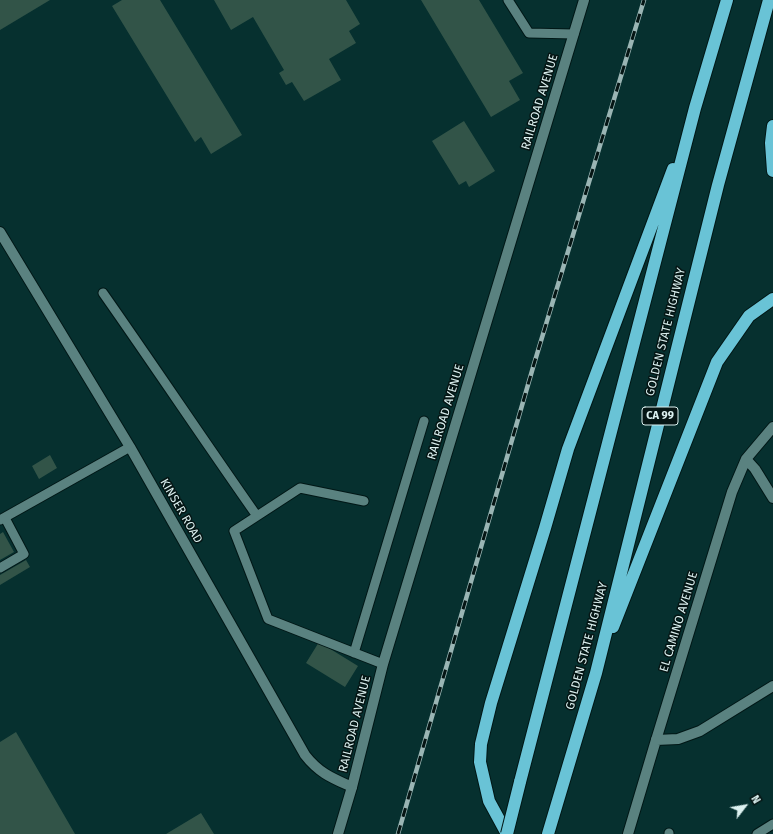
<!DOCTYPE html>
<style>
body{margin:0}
#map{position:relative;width:773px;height:834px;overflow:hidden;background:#06302f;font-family:"Fira Sans",sans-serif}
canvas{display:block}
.north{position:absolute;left:725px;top:786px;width:40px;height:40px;-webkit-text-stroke:3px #051514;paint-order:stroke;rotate:59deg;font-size:11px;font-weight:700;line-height:16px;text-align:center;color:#dcf1f0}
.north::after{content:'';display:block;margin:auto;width:14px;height:18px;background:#dcf1f0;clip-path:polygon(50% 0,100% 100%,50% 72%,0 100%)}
</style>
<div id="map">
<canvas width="773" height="834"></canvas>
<div class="north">N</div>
</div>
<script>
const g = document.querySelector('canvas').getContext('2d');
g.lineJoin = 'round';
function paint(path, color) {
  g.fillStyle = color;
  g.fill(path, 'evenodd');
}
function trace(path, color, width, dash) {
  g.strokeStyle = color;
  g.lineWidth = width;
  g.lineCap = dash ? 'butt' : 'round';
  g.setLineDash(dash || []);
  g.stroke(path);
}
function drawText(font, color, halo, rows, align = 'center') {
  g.font = font + ' "Fira Sans",sans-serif';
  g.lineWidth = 3;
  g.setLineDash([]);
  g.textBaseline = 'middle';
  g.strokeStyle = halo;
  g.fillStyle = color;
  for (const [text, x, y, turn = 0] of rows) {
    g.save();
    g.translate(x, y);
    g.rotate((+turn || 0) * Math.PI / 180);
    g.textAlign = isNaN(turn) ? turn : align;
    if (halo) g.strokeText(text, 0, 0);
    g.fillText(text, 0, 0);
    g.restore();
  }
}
paint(new Path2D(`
 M0 0H50L0 30Z
 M122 0H160L242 135 211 154 201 137 195 142 112 6Z
 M214 0H346L360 24 349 31 356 43 329 59 341 80 304 101 292 82 286 85 279 73 284 70 253 17 231 30Z
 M421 0H479L523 73 509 81 520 100 491 117Z
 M464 121 495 171 469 187 466 181 459 185 432 141Z
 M50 455 57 468 39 479 32 466Z
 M3 532 14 552 0 560V534Z
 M26 560 30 567 0 585V575Z
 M319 642 358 666 345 687 306 663Z
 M16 732 75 834H0V742Z
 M201 813 214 834H166Z`), '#325448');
const service = new Path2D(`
 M508 0 529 33 574 34
 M103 293C155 367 205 442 257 516
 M364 501 300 488 234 531 268 619 383 664
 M0 520 130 447
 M0 568 24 554 5 518
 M354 653 424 421
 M669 834V833
 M757 834 773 824`);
const minor = new Path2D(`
 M0 232 130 447 305 755C319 773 332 778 352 787
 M746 459 755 469 773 498
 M656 740 732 492 746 459 773 427`);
const tertiary = new Path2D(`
 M338 834 352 787 383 664 584 0`);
const secondary = new Path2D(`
 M628 834 656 740 678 739 700 731 773 686`);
const motorway = new Path2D(`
 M773 126 771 143 773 171
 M613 627 717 362 749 316 773 299
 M520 782 695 108 727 0
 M507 834 489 801 480 762 481 744 491 703 545 528 568 449 673 169
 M548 834 596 673 718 185 769 0`);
trace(service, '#001716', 11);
trace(minor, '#001716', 12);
trace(tertiary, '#001716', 12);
trace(secondary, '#001716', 12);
trace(motorway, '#001716', 14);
trace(service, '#5a8280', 9);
trace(minor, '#5a8280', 10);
trace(tertiary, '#5a8280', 10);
trace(secondary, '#5a8280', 10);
trace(motorway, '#69c3d6', 12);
const rail = new Path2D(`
 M398 834 534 364 644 0`);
trace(rail, '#9ab5b4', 4.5);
trace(rail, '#051514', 3, [9]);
const motorwayBridge = new Path2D(`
 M507 834 520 782`);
trace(motorwayBridge, '#001716', 14, []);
trace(motorwayBridge, '#69c3d6', 12);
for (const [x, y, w] of [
 [660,416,36]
]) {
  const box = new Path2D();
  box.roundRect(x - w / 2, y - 9, w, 18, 3);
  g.fillStyle = '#051514';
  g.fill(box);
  trace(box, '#dcf1f0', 1);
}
drawText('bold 11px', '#dcf1f0', null, [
 ["CA 99",660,416]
]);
drawText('12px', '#dcf1f0', '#051514', [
 ["RAILROAD AVENUE",540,102,-73],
 ["GOLDEN STATE HIGHWAY",666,332,-76],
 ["RAILROAD AVENUE",446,412,-73],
 ["KINSER ROAD",181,511,60],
 ["EL CAMINO AVENUE",679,622,-73],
 ["GOLDEN STATE HIGHWAY",587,646,-75],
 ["RAILROAD AVENUE",355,724,-76]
]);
</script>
